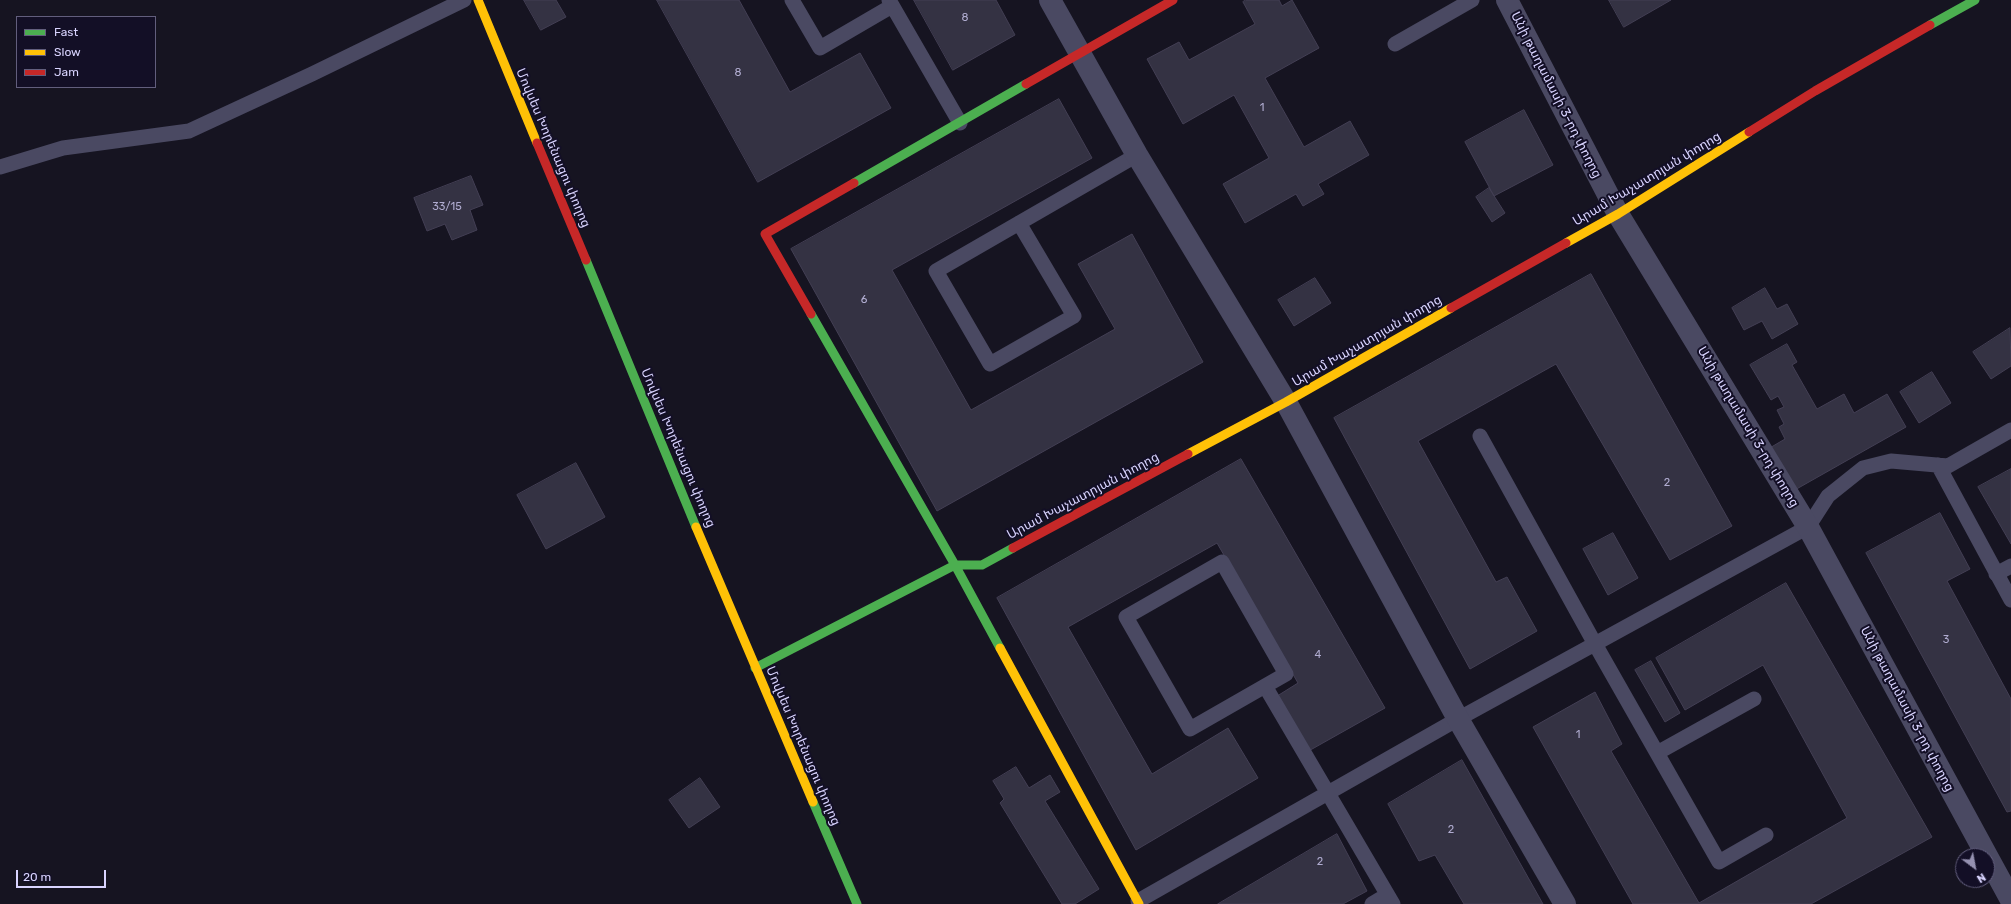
<!DOCTYPE html>
<meta charset="utf-8">
<style>
body{margin:0}
#map{position:relative;width:2011px;height:904px;overflow:hidden;background:#161421;font-family:Rubik,sans-serif}
canvas{display:block}
.legend{position:absolute;left:16px;top:16px;width:140px;height:72px;box-sizing:border-box;background:#130f26;border:1px solid #625e7d;margin:0;padding:5px 7px;list-style:none;font-size:12px;color:#d9d4ff}
.legend li{display:flex;align-items:center;gap:8px;height:20px}
.legend b{width:20px;border:1px solid #625e7d}
.north{position:absolute;left:1955px;top:848px;width:40px;height:40px;box-sizing:border-box;background:#130f26;border:1px solid #625e7d;border-radius:50%;rotate:148deg;font-size:11px;font-weight:700;line-height:16px;text-align:center;color:#d9d4ff}
.north::after{content:'';display:block;margin:auto;width:14px;height:18px;background:#9591b1;clip-path:polygon(50% 0,100% 100%,50% 72%,0 100%)}
.scale{position:absolute;left:16px;top:870px;width:90px;height:18px;box-sizing:border-box;border:2px solid #d9d4ff;border-top:0;padding-left:5px;font-size:12px;line-height:14px;white-space:nowrap;color:#d9d4ff;-webkit-text-stroke:3px #130f26;paint-order:stroke}
</style>
<div id="map">
<canvas width="2011" height="904"></canvas>
<ul class="legend">
<li><b style="height:5px;background:#4caf50"></b>Fast</li>
<li><b style="height:5px;background:#ffc107"></b>Slow</li>
<li><b style="height:5px;background:#c62828"></b>Jam</li>
</ul>
<div class="north">N</div>
<div class="scale">20 m</div>
</div>
<script>
const g = document.querySelector('canvas').getContext('2d');
g.lineJoin = 'round';
function paint(path, color) {
  g.fillStyle = color;
  g.fill(path, 'evenodd');
}
function trace(path, color, width, dash) {
  g.strokeStyle = color;
  g.lineWidth = width;
  g.lineCap = dash ? 'butt' : 'round';
  g.setLineDash(dash || []);
  g.stroke(path);
}
function drawText(font, color, halo, rows, align = 'center') {
  g.font = font + ' Rubik,"Noto Sans Armenian",sans-serif';
  g.lineWidth = 4;
  g.setLineDash([]);
  g.textBaseline = 'middle';
  g.strokeStyle = halo;
  g.fillStyle = color;
  for (const [text, x, y, turn = 0] of rows) {
    g.save();
    g.translate(x, y);
    g.rotate((+turn || 0) * Math.PI / 180);
    g.textAlign = isNaN(turn) ? turn : align;
    if (halo) g.strokeText(text, 0, 0);
    g.fillText(text, 0, 0);
    g.restore();
  }
}
const building = new Path2D(`
 M524 0H556L566 17 541 30Z
 M657 0H739L790 92 860 53 891 108 758 182Z
 M914 0H996L1015 35 953 70Z
 M1246 0H1279L1282 6 1292 0 1319 48 1265 78 1304 147 1350 121 1369 155 1318 184 1324 194 1303 206 1296 194 1245 223 1223 184 1269 158 1234 95 1183 124 1147 59 1179 42 1189 60 1255 24 1243 2Z
 M1609 0H1671L1624 27Z
 M1059 99 1092 158 892 270 971 410 1115 329 1078 264 1132 234 1203 362 937 511 791 249Z
 M1524 110 1553 165 1494 196 1465 142Z
 M471 176 483 205 470 210 477 230 452 240 445 224 427 231 414 198Z
 M1489 188 1505 213 1492 222 1476 197Z
 M1591 274 1732 526 1670 560 1556 364 1418 441 1496 582 1507 577 1537 631 1470 669 1334 418Z
 M1315 278 1331 303 1294 326 1278 300Z
 M1765 288 1777 309 1787 304 1798 324 1772 339 1762 321 1744 330 1732 308Z
 M2010 328 2011 366 1991 379 1973 352Z
 M1787 344 1797 362 1792 365 1817 409 1844 394 1854 413 1887 394 1906 427 1793 491 1768 449 1785 439 1779 427 1784 424 1777 410 1784 407 1778 396 1771 400 1750 365Z
 M1932 372 1951 403 1919 423 1900 392Z
 M1241 459 1385 708 1305 753 1274 698 1298 683 1217 543 1068 627 1152 774 1228 728 1258 778 1136 850 997 598Z
 M576 463 605 517 546 549 517 495Z
 M2011 469V544L1978 487Z
 M1940 513 1970 569 1947 581 2011 699V811L2007 812 1866 553Z
 M1613 533 1638 578 1608 595 1583 549Z
 M1786 583 1932 837 1811 904H1633L1533 727 1595 692 1622 744 1611 751 1699 903 1847 818 1763 665 1685 710 1656 658Z
 M1651 661 1680 713 1665 722 1635 670Z
 M1462 760 1543 904H1464L1435 855 1419 861 1388 804Z
 M1016 767 1029 788 1050 775 1060 792 1045 801 1099 889 1075 904H1062L1000 803 1004 799 993 781Z
 M700 778 720 807 689 828 669 800Z
 M1337 834 1367 891 1343 904H1218Z`);
paint(building, '#343243');
trace(building, '#433f54', 1);
trace(new Path2D(`
 M792 0 820 48 892 6
 M889 0 960 123
 M1395 44 1472 0
 M0 167 63 148 189 131 312 74 464 0
 M1019 223 1074 316 990 364 936 271 1137 155
 M1480 436 1595 644 1719 862 1766 835
 M1938 465 2011 600
 M1222 562 1286 674 1190 729 1126 617Z
 M1996 574 2011 566
 M1265 686 1393 904
 M1657 753 1754 699
 M1138 901 1458 719 1808 527 1828 496 1863 468 1891 461 1948 466 2011 430
 M1372 904 1387 895`), '#4a4962', 15);
trace(new Path2D(`
 M1050 0 1137 155 1286 402 1458 719 1565 904
 M1507 0 1618 214 1808 527 1987 856
 M1987 856 2011 900`), '#4a4962', 22);
trace(new Path2D(`
 M1930 25 1975 0
 M854 183 1026 84
 M586 260 696 527
 M811 314 955 565 1000 648
 M755 668 955 565H982L1013 548
 M813 802 857 904`), '#4caf50', 9);
trace(new Path2D(`
 M478 0 537 143
 M1566 243 1618 214 1749 132
 M1188 454 1286 402 1451 308
 M696 527 813 802
 M1000 648 1139 904`), '#ffc107', 9);
trace(new Path2D(`
 M1026 84 1173 0
 M1749 132 1815 91 1930 25
 M537 143 586 260
 M1451 308 1566 243
 M811 314 765 234 854 183
 M1013 548 1188 454`), '#c62828', 9);
drawText('11px', '#b0acd0', null, [
 ["8",965,18],
 ["8",738,73],
 ["1",1262,108],
 ["33/15",447,207],
 ["6",864,300],
 ["2",1667,483],
 ["3",1946,640],
 ["4",1318,655],
 ["1",1578,735],
 ["2",1451,830],
 ["2",1320,862]
]);
drawText('13px', '#d9d4ff', '#130f26', [
 ["Անի թաղամասի 3-րդ փողոց",1556,95,63],
 ["Մովսես Խորենացու փողոց",553,148,67],
 ["Արամ Խաչատրյան փողոց",1647,179,-31],
 ["Արամ Խաչատրյան փողոց",1367,341,-30],
 ["Անի թաղամասի 3-րդ փողոց",1748,427,59],
 ["Մովսես Խորենացու փողոց",678,448,67],
 ["Արամ Խաչատրյան փողոց",1083,496,-28],
 ["Անի թաղամասի 3-րդ փողոց",1907,709,62],
 ["Մովսես Խորենացու փողոց",803,746,67]
]);
</script>
